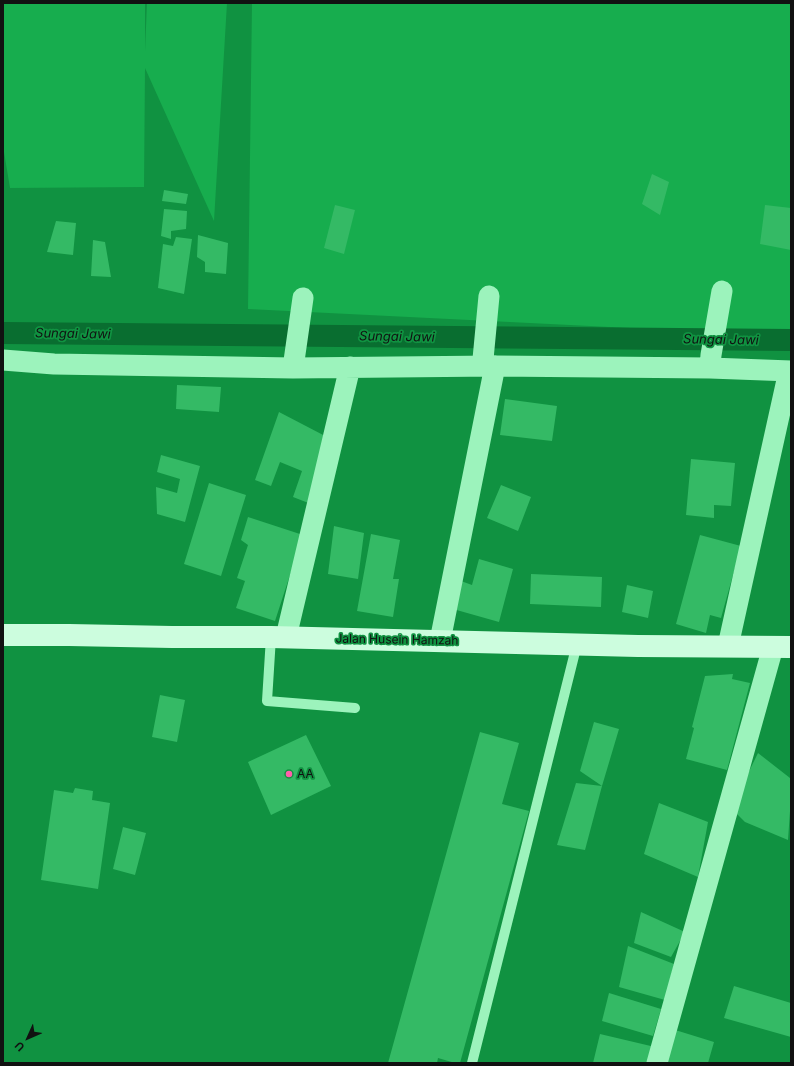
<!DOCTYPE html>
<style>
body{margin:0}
#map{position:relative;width:794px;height:1066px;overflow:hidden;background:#109241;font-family:Inter,sans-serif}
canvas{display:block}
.frame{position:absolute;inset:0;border:4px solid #111;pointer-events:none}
.north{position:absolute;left:8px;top:1018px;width:40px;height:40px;-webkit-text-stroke:3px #109241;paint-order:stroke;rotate:225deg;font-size:11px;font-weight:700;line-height:16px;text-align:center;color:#111}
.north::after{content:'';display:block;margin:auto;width:14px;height:18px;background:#111;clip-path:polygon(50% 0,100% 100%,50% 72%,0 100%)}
</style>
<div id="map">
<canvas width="794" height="1066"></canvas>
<div class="frame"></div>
<div class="north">U</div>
</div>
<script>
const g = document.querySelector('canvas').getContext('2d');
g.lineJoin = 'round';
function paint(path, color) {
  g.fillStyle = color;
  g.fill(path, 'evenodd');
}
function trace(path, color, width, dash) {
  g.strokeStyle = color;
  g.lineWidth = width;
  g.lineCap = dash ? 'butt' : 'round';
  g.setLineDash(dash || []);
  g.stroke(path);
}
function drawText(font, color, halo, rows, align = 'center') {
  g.font = font + ' Inter,sans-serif';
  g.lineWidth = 3.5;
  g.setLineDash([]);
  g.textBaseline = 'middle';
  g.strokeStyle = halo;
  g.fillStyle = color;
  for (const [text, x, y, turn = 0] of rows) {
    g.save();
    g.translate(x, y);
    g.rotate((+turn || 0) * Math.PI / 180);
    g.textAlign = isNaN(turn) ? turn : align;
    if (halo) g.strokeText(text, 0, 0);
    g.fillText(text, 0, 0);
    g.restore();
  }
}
paint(new Path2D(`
 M3 3H145V51L147 3H227L214 221 145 68 144 187 10 188 3 146Z
 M252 3H791V336L248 309Z`), '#17ad4e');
trace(new Path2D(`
 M3 333 791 340`), '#096e30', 22);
paint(new Path2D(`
 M652 174 669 182 660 215 642 204Z
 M164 190 188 194 186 204 162 201Z
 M335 205 355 210 344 254 324 248Z
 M765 205 791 208V250L760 244Z
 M164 209 187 211 186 229 171 231V239L161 236Z
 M56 221 76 223 73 255 47 252Z
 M198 235 228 243 226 274 205 272V262L197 257Z
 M176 237 192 239 184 294 158 288 163 244 173 246Z
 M93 240 105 242 111 277 91 276Z
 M177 385 221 387 219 412 176 409Z
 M505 399 557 406 552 441 500 435Z
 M279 412 327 437 311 504 293 497 302 471 280 462 271 486 255 480Z
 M161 455 200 466 185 522 157 514 156 487 177 493 180 479 157 472Z
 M691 459 735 463 731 506 714 505V518L686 515Z
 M209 483 246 495 221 576 184 564Z
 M501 485 531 497 518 531 487 518Z
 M248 517 303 535 275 621 236 608 245 581 237 578 248 545 241 540Z
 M334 526 364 533 358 579 328 574Z
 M371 534 400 540 393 579H399L393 617 357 611Z
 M700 535 741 546 721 618 710 615 706 633 676 624Z
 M479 559 513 569 499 622 453 609 461 581 472 585Z
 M531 574 602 577 601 607 530 604Z
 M627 585 653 591 648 618 622 612Z
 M733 674 732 679 750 683 727 770 686 759 694 728 692 727 705 676Z
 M160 695 185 700 177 742 152 737Z
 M594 722 619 729 602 786 580 771Z
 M480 732 519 743 502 804 529 811 460 1063H455L438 1058 437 1063H388Z
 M306 735 331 786 271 815 248 762Z
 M758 753 790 778 791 797 788 840 745 822 731 808Z
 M576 783 602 786 585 850 557 845Z
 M75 788 93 791 92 800 110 803 98 889 41 880 54 790 73 793Z
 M659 803 708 822 698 877 644 854Z
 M123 827 146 833 135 875 113 869Z
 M641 912 685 932 671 957 634 943Z
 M628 946 674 964 665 1000 619 987Z
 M734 986 791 1003V1037L724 1018Z
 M609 993 661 1009 653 1036 602 1021Z
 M672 1029 714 1042 708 1063H667Z
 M600 1034 655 1047 651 1063H593Z`), '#34ba65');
trace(new Path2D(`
 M271 637 267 701 355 708
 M472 1063 577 644`), '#9cf3bc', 10);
trace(new Path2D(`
 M3 360 54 364 293 368 495 366 710 368 791 371
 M484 366 483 359 489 296
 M293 368 303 298
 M710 368 711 355 722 291
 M286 637 350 367
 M440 641 495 366
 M728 646 789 371
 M657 1063 773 647`), '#9cf3bc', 21);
trace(new Path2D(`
 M3 635H69L172 637H271L638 646 791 647`), '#ccfdde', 22);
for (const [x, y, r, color] of [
 [289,774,4,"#ff5eaa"]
]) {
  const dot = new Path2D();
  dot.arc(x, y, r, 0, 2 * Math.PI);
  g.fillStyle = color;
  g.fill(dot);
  trace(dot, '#109241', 1.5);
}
drawText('12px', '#111', '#109241', [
 ["Jalan Husein Hamzah",397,640,1]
]);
drawText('12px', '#111', '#109241', [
 ["AA",297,774]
], 'left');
drawText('italic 13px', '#111', '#109241', [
 ["Sungai Jawi",73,334,1],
 ["Sungai Jawi",397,337,1],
 ["Sungai Jawi",721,340,1]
]);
</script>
